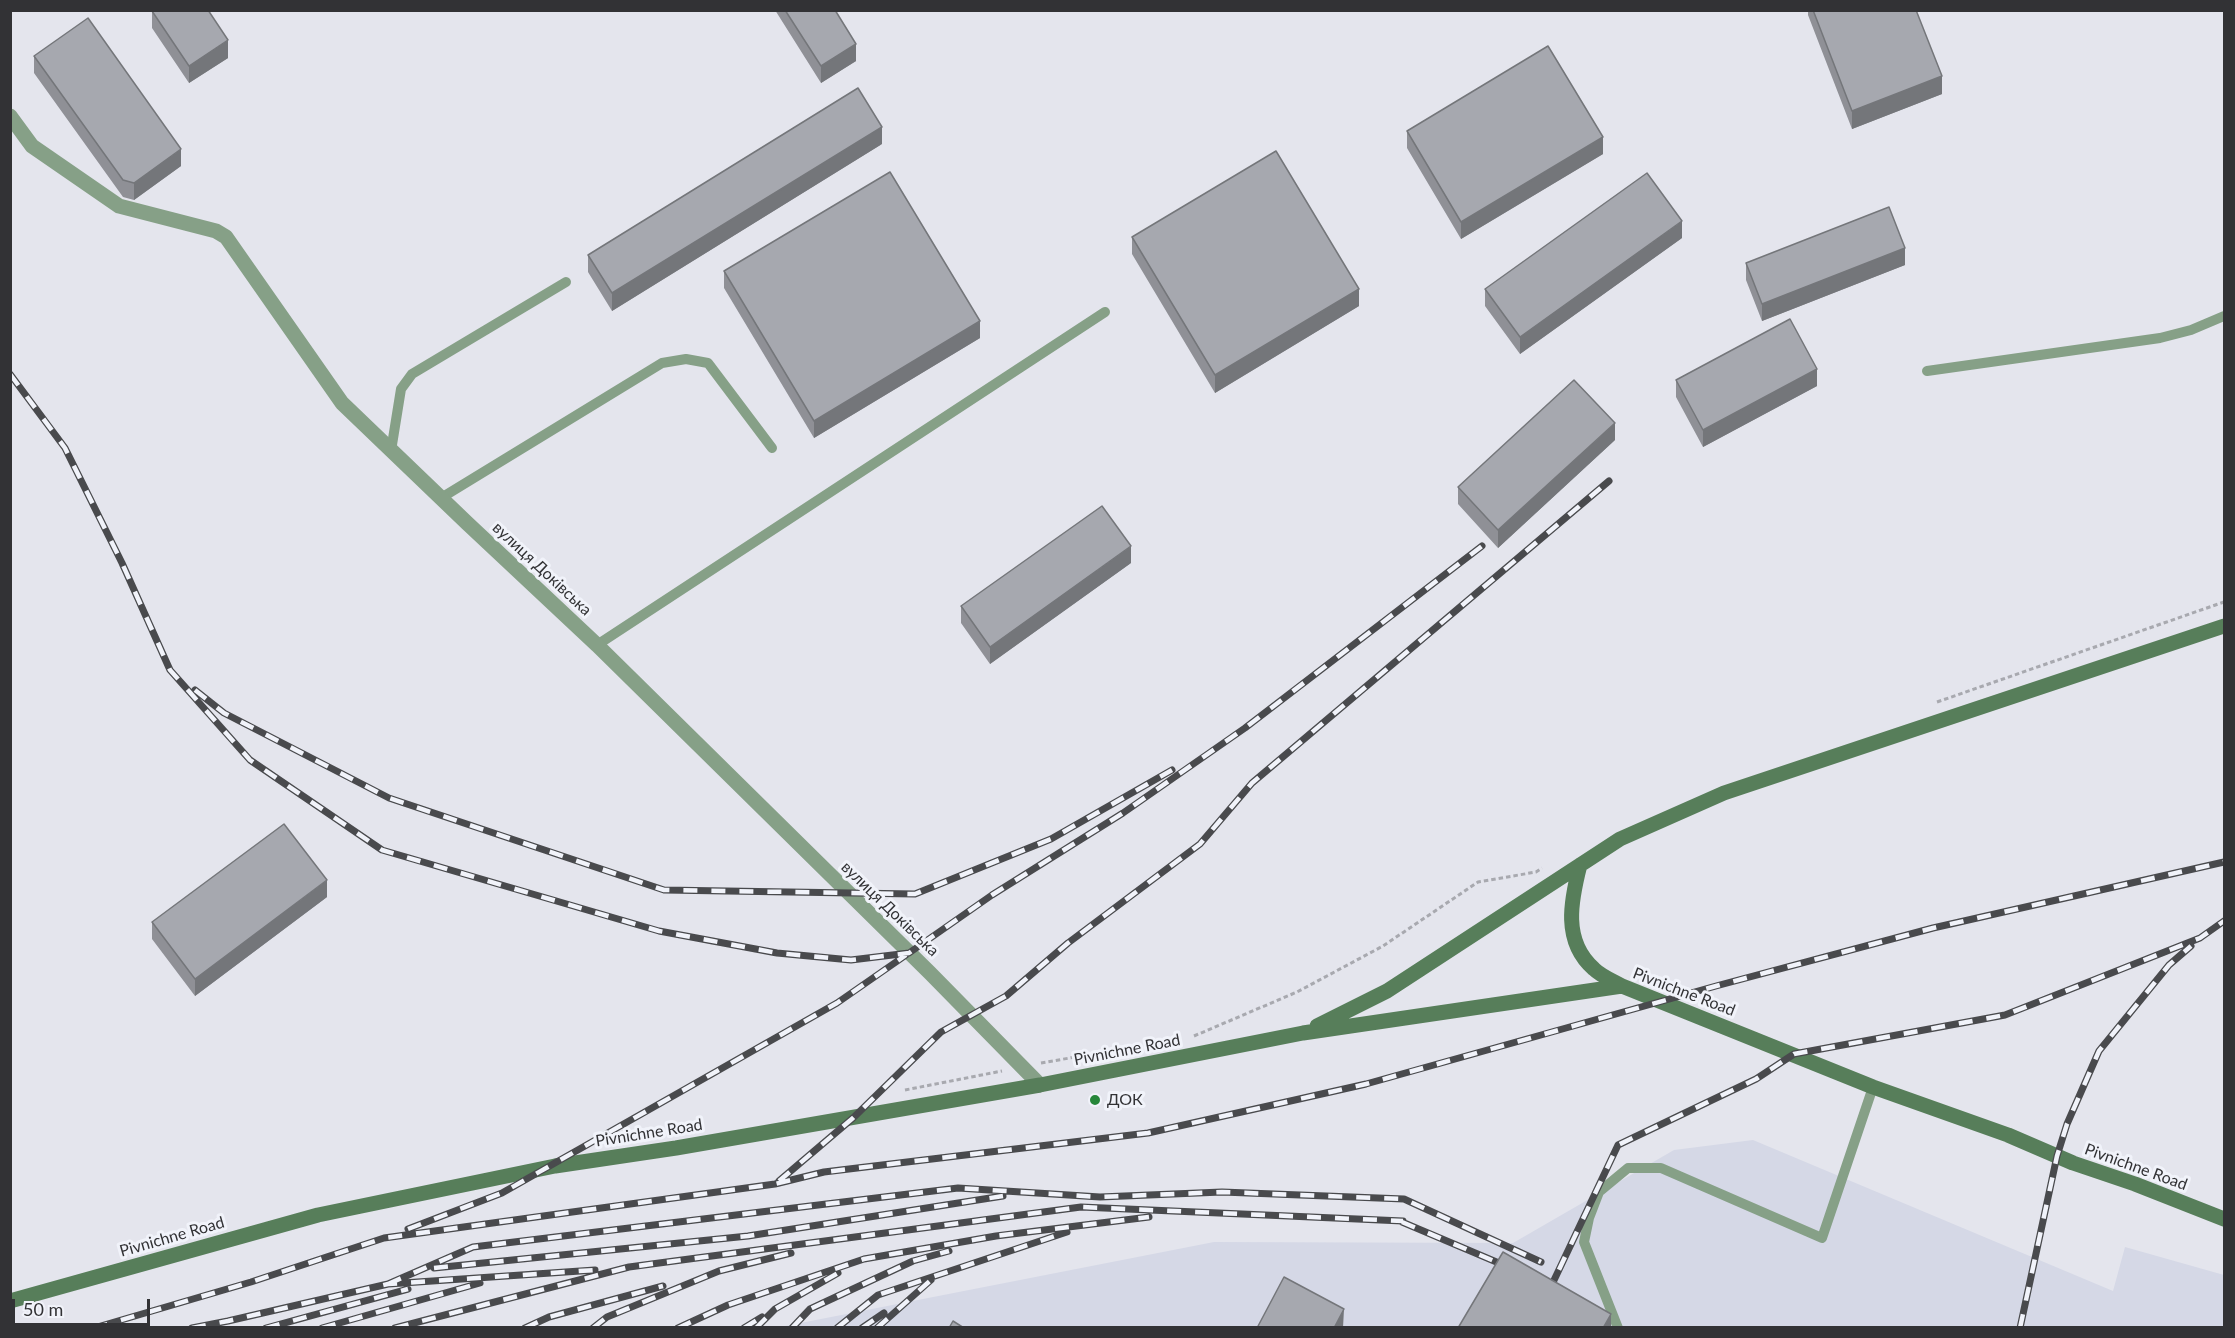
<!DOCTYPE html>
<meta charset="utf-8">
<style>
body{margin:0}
#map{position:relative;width:2235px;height:1338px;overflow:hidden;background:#e4e5ed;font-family:Lato,sans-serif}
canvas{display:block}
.frame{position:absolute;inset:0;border:12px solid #323235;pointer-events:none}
.scale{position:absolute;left:12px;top:1299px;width:138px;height:27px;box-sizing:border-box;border:3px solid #323235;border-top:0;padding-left:8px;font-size:18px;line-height:21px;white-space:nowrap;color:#323235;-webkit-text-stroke:4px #f1f3fa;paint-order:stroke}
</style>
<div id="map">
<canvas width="2235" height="1338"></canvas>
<div class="frame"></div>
<div class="scale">50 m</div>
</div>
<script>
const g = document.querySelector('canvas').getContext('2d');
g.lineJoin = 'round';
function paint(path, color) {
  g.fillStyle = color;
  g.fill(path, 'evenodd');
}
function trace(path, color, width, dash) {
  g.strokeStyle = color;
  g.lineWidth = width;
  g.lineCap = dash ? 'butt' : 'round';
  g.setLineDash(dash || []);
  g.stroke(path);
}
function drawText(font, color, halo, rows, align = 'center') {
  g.font = font + ' Lato,sans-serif';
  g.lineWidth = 6;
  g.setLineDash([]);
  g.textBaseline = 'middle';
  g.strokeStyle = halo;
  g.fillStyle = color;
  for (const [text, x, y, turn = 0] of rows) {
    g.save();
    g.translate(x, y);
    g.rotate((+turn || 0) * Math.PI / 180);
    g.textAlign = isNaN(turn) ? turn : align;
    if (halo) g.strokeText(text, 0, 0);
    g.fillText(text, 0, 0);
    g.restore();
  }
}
paint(new Path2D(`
 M1753 1140 2113 1291 2125 1247 2224 1275V1328H775L1214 1242 1513 1243 1674 1150Z`), '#d5d8e6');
trace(new Path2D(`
 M1937 702 2224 602
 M1194 1036 1297 992 1383 946 1478 882 1536 872 1542 868
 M1041 1063 1150 1044
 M905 1090 1002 1071`), '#a8a9af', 3, [4.5, 3]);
trace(new Path2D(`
 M1927 371 2160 338 2191 330 2224 316
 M391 451 401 389 412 374 566 282
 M441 498 662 363 686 359 708 363 772 448
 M597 645 1105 312
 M1618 1328 1584 1242 1589 1218 1599 1192 1628 1168H1661L1822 1238 1873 1087`), '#86a087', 10);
trace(new Path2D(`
 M10 116 32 146 119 206 216 231 226 237 342 403 467 523 597 645 930 973 1040 1085`), '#86a087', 15);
trace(new Path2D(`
 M1580 865C1571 900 1562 941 1594 969 1601 976 1613 981 1622 986L1873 1087 2008 1135 2073 1163 2135 1184 2224 1219
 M1317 1026 1387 991 1620 839 1724 793 2224 626
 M10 1301 318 1215 555 1166 676 1148 1040 1085 1303 1033 1622 986`), '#577e5a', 15);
const rail = new Path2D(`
 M10 374 65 448 122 563 170 670 250 760 382 850 659 931 777 953 851 960 909 953 992 895 1123 813 1245 728 1482 546
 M195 690 224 713 389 798 664 890 915 894 1051 839 1172 770
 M779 1181 853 1118 941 1032 1006 996 1068 943 1200 844 1252 783 1609 481
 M1402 1222 1513 1269
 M408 1229 502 1193 837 1003 906 955
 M434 1268 748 1236 1003 1196
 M388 1284 473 1247 958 1188 1100 1197 1222 1192 1404 1199 1541 1262
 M1547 1295 1618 1145 1756 1079 1794 1054 2005 1015 2200 938 2224 921
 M94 1328 251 1282 384 1238 775 1184 824 1172 1148 1133 1366 1084 1716 986 1933 928 2224 862
 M192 1328 228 1321 388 1284 595 1270
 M266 1328 408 1289
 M322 1328 480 1283
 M395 1328 629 1267 1081 1207 1403 1221
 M525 1328 549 1317 663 1286
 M593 1328 607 1317 719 1271 791 1253
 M678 1328 728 1305 864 1259 996 1236 1149 1217
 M744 1328 762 1317
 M756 1328 775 1309 838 1273
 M792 1328 810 1309 913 1261 949 1251
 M837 1328 878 1295 1067 1232
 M862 1328 884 1313
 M877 1328 931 1280
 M2020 1328 2057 1156 2067 1124 2099 1051 2169 965 2191 946`);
trace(rail, '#494a4d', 7);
trace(rail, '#f1f3fa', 4.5, [14]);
paint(new Path2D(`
 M775 10H835L856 61 821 83Z
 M1808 10H1916L1942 94 1852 129 1808 15Z
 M152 11 228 58 189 83 152 28Z
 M34 56 181 166 134 200 123 197 34 73Z
 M1407 131 1603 154 1461 239 1407 148Z
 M882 144 612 311 588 272V255Z
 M1132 237 1359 306 1215 393 1132 254Z
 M1682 238 1520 354 1485 306V289Z
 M1746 263 1905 265 1762 321 1746 280Z
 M724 271 980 338 814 438 724 288Z
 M1676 380 1817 386 1703 447 1676 397Z
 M1615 440 1498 548 1458 504V487Z
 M1131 563 990 664 961 623V606Z
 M327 897 195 996 152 939V922Z`), '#8f9096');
paint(new Path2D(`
 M228 40V58L189 83V66Z
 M856 44V61L821 83V66Z
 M1942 76V94L1852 129V111Z
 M882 127V144L612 311V293Z
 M1603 137V154L1461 239V222Z
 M181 149V166L134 200V183Z
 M1682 221V238L1520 354V337Z
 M1905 248V265L1762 321V304Z
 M1359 289V306L1215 393V375Z
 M980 321V338L814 438V421Z
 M1817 369V386L1703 447V430Z
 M1615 423V440L1498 548V530Z
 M1131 546V563L990 664V647Z
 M327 880V897L195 996V979Z
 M1344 1309 1343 1328H1334Z
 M1611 1314V1328H1603Z`), '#74767a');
const building = new Path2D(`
 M208 10 228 40 189 66 152 11Z
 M785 10H835L856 44 821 66Z
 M1813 10H1916L1942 76 1852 111Z
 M88 18 181 149 134 183 123 180 34 56Z
 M1548 46 1603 137 1461 222 1407 131Z
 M858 88 882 127 612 293 588 255Z
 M1276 151 1359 289 1215 375 1132 237Z
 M890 172 980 321 814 421 724 271Z
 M1647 173 1682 221 1520 337 1485 289Z
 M1889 207 1905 248 1762 304 1746 263Z
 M1790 319 1817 369 1703 430 1676 380Z
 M1574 380 1615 423 1498 530 1458 487Z
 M1102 506 1131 546 990 647 961 606Z
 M284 824 327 880 195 979 152 922Z
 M1503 1252 1611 1314 1603 1328H1458Z
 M1284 1277 1344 1309 1334 1328H1257Z
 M953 1321 964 1328H949Z`);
paint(building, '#a6a8af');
trace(building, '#74767a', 1.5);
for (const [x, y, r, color] of [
 [1095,1100,6,"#268639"]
]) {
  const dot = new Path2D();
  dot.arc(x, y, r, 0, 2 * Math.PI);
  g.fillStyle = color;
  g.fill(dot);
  trace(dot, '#f1f3fa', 2);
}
drawText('16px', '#323235', '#f1f3fa', [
 ["вулиця Доківська",542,569,43],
 ["вулиця Доківська",890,909,44],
 ["Pivnichne Road",1684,992,21],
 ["Pivnichne Road",1127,1050,-11],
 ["Pivnichne Road",649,1133,-9],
 ["Pivnichne Road",2136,1167,20],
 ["Pivnichne Road",172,1237,-16]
]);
drawText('16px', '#323235', '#f1f3fa', [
 ["ДОК",1107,1100]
], 'left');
</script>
